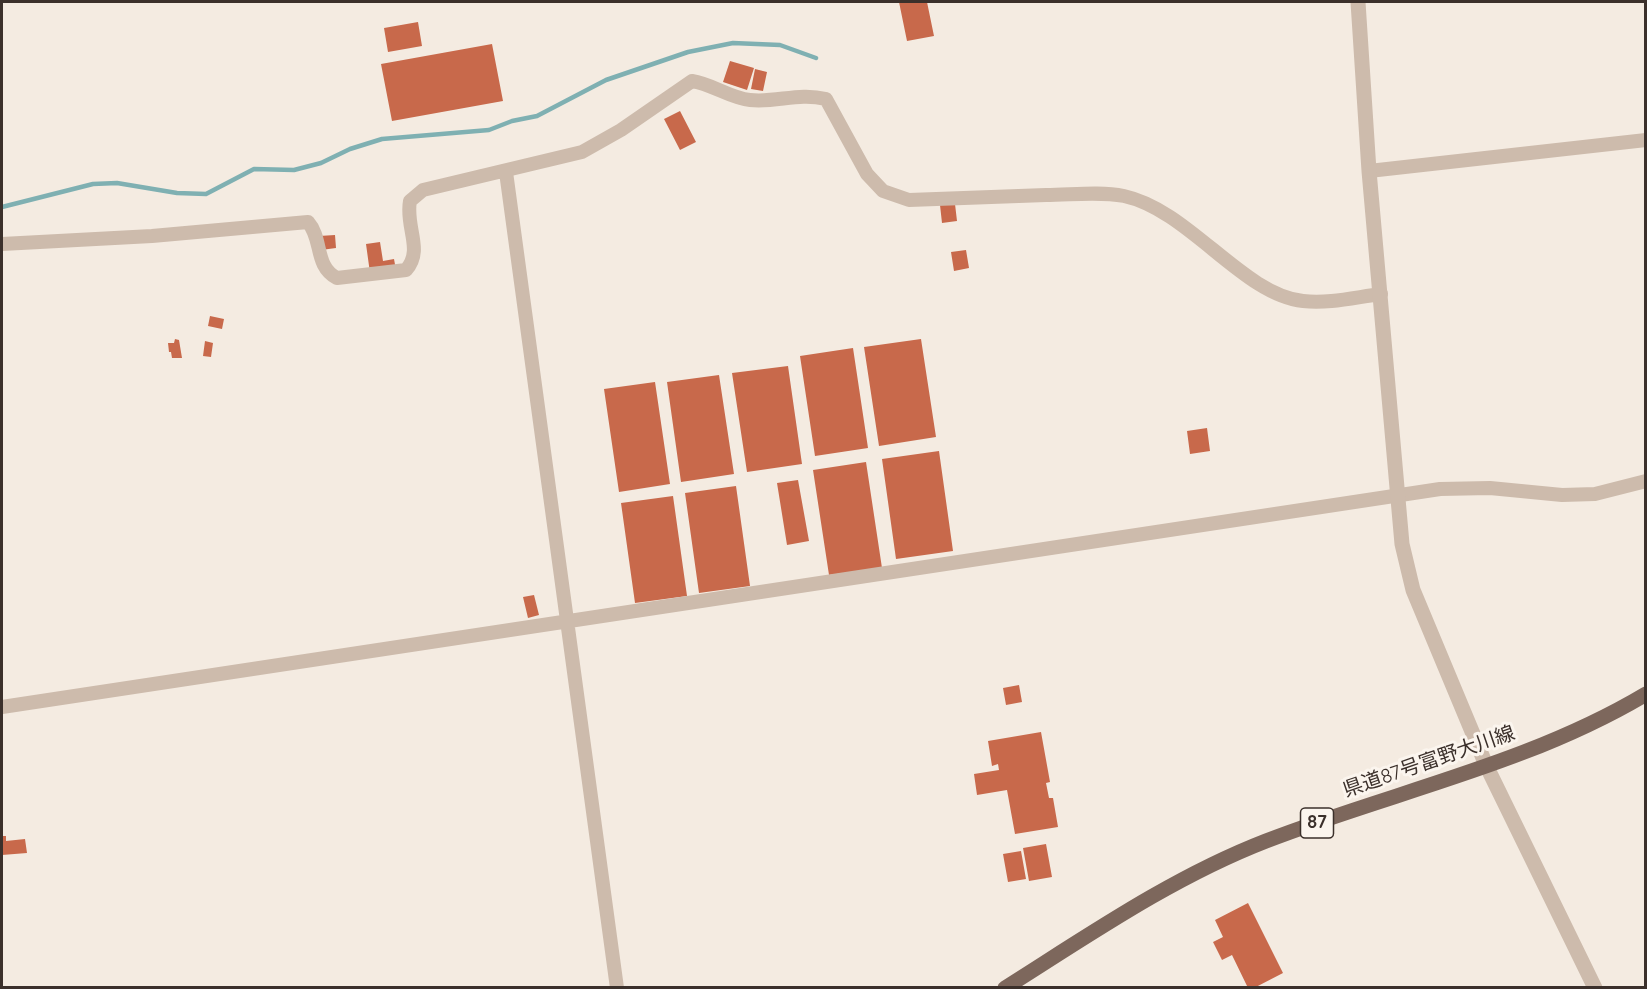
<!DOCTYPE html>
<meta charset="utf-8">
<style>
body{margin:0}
#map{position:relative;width:1647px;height:989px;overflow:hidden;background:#f4ebe1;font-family:Quicksand,sans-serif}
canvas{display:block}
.frame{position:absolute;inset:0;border:3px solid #3b302b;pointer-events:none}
</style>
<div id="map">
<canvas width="1647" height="989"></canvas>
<div class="frame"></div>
</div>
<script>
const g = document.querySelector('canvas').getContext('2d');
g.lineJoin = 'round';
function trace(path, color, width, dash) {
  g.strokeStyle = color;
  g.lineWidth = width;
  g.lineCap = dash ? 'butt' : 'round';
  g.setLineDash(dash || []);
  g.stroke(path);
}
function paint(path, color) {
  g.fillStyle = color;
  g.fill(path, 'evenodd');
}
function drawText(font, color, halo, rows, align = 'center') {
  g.font = font + ' Quicksand,"Noto Sans JP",sans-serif';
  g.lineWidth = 6;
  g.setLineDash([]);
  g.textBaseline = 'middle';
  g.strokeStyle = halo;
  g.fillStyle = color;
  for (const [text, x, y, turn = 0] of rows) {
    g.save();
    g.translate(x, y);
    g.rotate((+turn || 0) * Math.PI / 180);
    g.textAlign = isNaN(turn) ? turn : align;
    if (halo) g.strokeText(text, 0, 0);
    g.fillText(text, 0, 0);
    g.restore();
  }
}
trace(new Path2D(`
 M2 207 93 184 117 183 177 193 206 194 254 169 294 170 321 163 350 149 382 139 489 130 512 121 537 116 606 80 688 52 733 43 780 45 816 58`), '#7fb0b2', 4.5);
paint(new Path2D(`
 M899 2H927L934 36 907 41Z
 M418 22 422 46 388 52 384 28Z
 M492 44 503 101 392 121 381 64Z
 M730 61 754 68 747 90 723 82Z
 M755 69 767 72 763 91 751 89Z
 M680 111 696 142 680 150 664 119Z
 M955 204 957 221 942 223 940 205Z
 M335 235 336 248 321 250 319 236Z
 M380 242 383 261 394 259 396 270 370 273 366 244Z
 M966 250 969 268 954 271 951 252Z
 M210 316 224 319 222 329 208 326Z
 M175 339 179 340 182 358H172L171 352H169L168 343H174Z
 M921 339 936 437 879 446 864 347Z
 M205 341 213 343 211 357 203 356Z
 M853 348 868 448 815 456 800 356Z
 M788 366 802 464 747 472 732 373Z
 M719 375 734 474 681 482 667 382Z
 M655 382 670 484 619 492 604 389Z
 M1207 428 1210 451 1190 454 1187 431Z
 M939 451 953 551 896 559 882 459Z
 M866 462 882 568 829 575 813 470Z
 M798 480 809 541 787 545 777 483Z
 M736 486 750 586 699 593 685 493Z
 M673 496 687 596 635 603 621 503Z
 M534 595 539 615 528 618 523 597Z
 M1019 685 1022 702 1006 705 1003 688Z
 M1041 732 1050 782 1046 783 1049 798H1053L1058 827 1015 834 1007 790 977 795 974 774 999 770 998 764 992 766 988 741Z
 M2 836H6V841L25 839 27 853 2 855Z
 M1046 844 1052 877 1029 881 1023 848Z
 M1021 851 1026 879 1008 882 1003 854Z
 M1248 903 1283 973 1254 988H1248L1232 955 1222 960 1213 942 1223 937 1215 920Z`), '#c8694b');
trace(new Path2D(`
 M1369 171 1646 140
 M506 172 617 988
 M2 244 152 236 308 222C323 239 314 266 337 278L406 270C424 250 405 227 410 201L423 190 582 152 621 130 692 81C712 84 730 98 750 100 777 103 798 92 826 99L867 174 883 191 909 200C954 198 1000 197 1046 195 1071 195 1099 191 1124 196 1189 210 1243 295 1303 301 1329 304 1356 297 1381 294
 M2 707 1440 489 1490 488 1562 495 1595 494 1646 481`), '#cdbbac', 14);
trace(new Path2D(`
 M1358 2 1369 171 1402 544 1413 590 1486 765 1595 988`), '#cdbbac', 15);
trace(new Path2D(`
 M1005 988C1089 935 1173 877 1266 841 1392 792 1529 764 1646 694`), '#7d675c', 15);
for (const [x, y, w] of [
 [1317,823,33]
]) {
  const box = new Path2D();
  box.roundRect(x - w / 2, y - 15, w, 30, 4.5);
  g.fillStyle = '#fbf5ee';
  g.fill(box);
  trace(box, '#3b302b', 1.5);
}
drawText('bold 18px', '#3b302b', null, [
 ["87",1317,823]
]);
drawText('20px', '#3b302b', '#fbf5ee', [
 ["県道87号富野大川線",1429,762,-19]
]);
</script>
